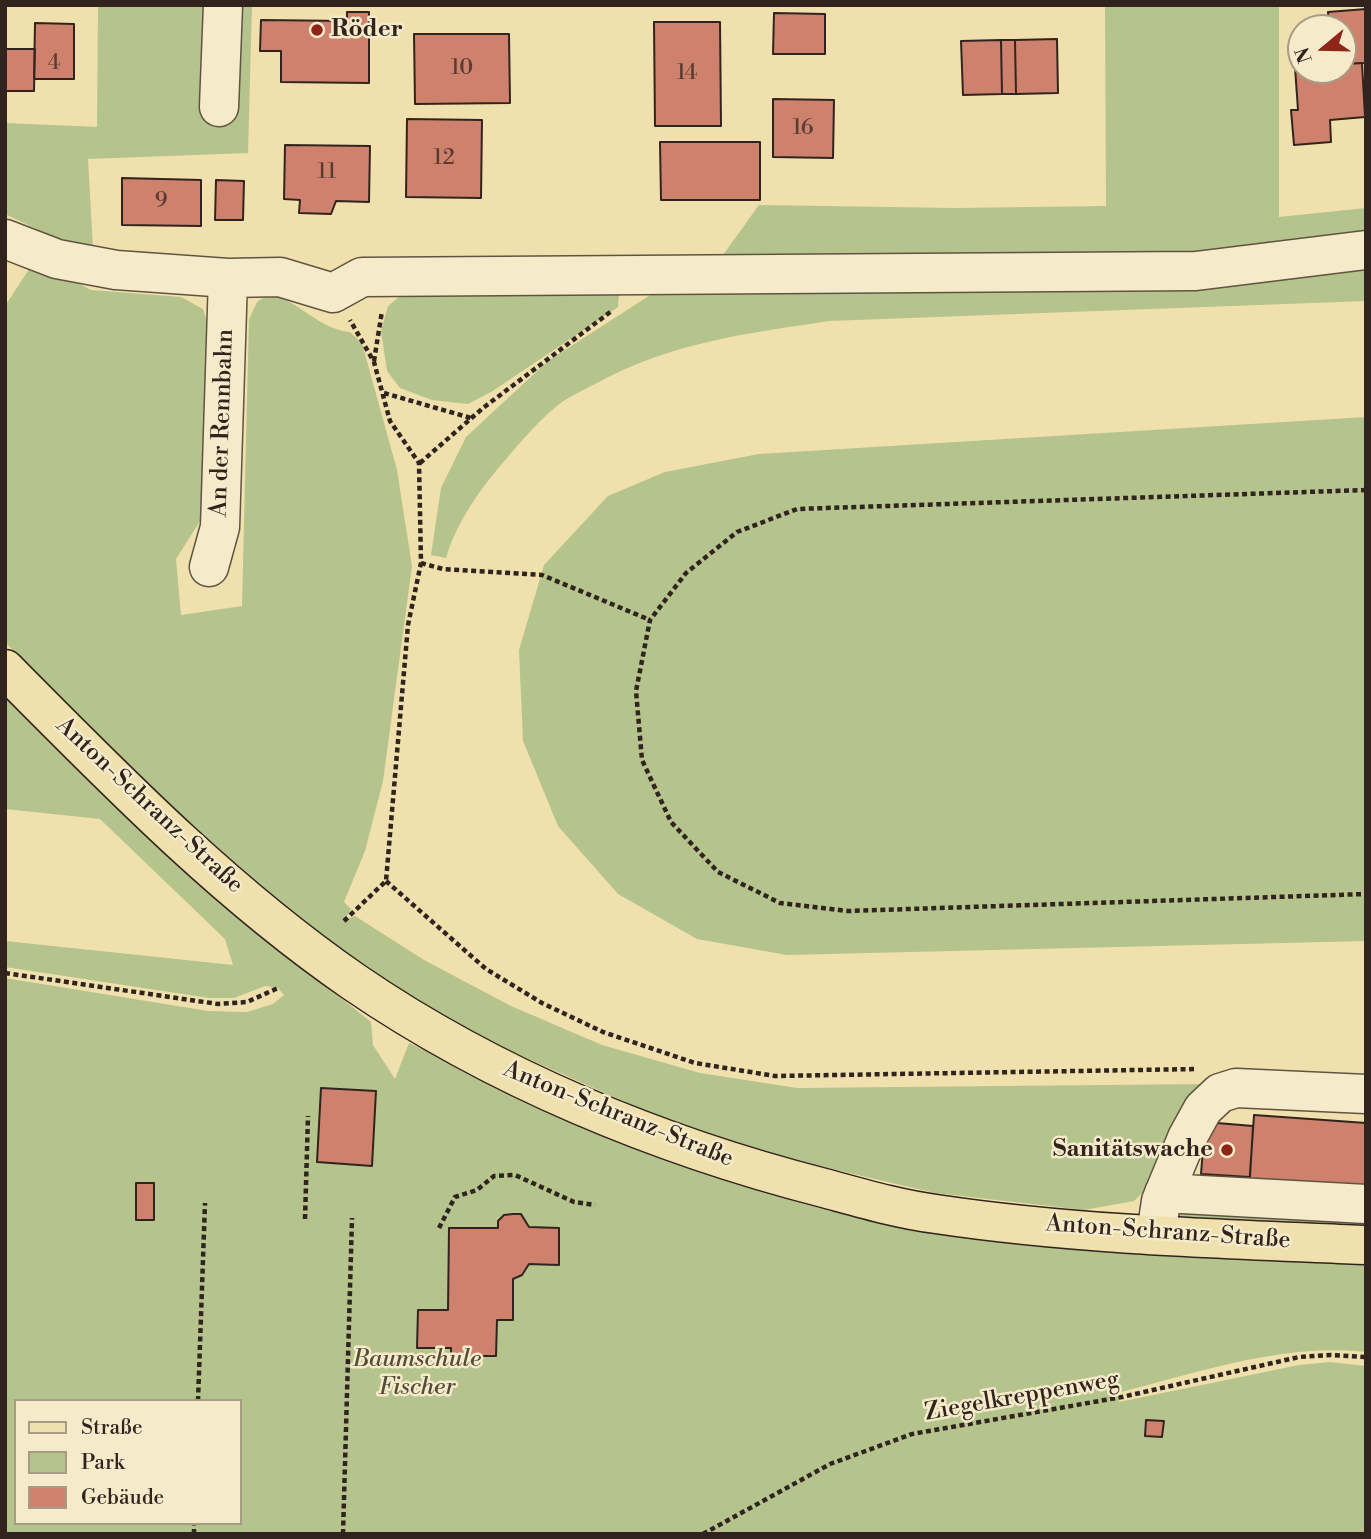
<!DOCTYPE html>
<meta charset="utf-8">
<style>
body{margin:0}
#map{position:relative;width:1371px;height:1539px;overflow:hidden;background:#f0e0ad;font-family:"Libre Bodoni",serif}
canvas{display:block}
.frame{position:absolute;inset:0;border:7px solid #31241e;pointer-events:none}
.legend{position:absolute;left:14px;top:1399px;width:228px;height:126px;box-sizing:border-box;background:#f5ebca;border:2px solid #a79b85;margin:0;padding:9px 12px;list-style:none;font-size:21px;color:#31241e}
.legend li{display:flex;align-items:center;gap:14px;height:35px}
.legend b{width:35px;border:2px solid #a79b85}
.north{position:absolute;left:1287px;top:14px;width:70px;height:70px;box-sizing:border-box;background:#f5ebca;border:2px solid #a79b85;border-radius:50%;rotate:251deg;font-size:19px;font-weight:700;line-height:28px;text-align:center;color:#31241e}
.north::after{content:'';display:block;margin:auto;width:24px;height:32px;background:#8f2418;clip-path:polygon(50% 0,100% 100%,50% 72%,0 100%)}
</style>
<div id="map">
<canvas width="1371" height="1539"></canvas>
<div class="frame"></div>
<ul class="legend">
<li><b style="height:9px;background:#f0e0ad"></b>Straße</li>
<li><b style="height:19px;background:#b5c38d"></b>Park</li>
<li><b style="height:19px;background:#ce826e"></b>Gebäude</li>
</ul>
<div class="north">N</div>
</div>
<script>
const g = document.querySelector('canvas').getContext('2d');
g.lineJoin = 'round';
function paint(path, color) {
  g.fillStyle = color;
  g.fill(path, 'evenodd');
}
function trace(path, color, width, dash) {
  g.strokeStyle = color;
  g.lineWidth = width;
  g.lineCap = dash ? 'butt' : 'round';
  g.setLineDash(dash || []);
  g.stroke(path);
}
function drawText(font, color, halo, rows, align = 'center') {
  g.font = font + ' "Libre Bodoni",serif';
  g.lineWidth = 5;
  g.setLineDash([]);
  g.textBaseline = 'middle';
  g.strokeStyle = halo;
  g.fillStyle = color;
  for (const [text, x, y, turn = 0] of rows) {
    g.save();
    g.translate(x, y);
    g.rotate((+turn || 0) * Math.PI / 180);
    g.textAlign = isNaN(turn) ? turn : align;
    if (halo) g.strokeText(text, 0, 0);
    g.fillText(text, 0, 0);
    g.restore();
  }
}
paint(new Path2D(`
 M98 5H252L248 153 88 159 93 248 51 236 5 214V123L97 127Z
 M1105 5H1279V217L1366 208V237L1206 257 715 266 759 205 955 208 1106 206Z
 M35 260 91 290 181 297 203 309 209 328 204 515 176 559 181 615 242 606 249 319 257 302 269 294C300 301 318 329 350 332L362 343 397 470 412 566 383 781 365 851 344 902 351 909 345 920 355 916 424 960 511 1006 602 1045 700 1073 797 1088 1208 1084 1158 1178 1134 1201 1084 1210 935 1193 750 1150 648 1112 463 1030 337 950 265 891 178 813 92 733 5 642V306Z
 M1366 260V301L829 321C744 334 672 342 595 384 584 390 572 395 562 402 541 418 523 439 506 459 481 488 457 521 446 558L431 555 441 488 466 437 548 361 655 292Z
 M619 292 618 307 491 392 468 404 432 400 400 388 387 371 381 331 388 306 404 293Z
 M1366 417V941L787 955 697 939 618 894 558 826 523 741 519 650 544 565 608 496 665 472 759 454Z
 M5 695 300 965 371 1022 373 1045 395 1079 409 1043 520 1093 803 1200 1366 1261V1352C1284 1343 1200 1372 1121 1392L1119 1402 1299 1365 1330 1362 1366 1366V1534H5V978L208 1011 247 1012 273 1004 284 995 278 988 265 986 234 998H209L5 967V941L233 965 225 939 100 819 5 809ZM16 1401H240V1523H16Z
 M1169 1203 1366 1214V1228L1174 1220Z`), '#b5c38d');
const building = new Path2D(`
 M1366 9V63L1343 64V28H1329L1328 12Z
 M347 12H369V83L281 82V51H260L261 20 347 21Z
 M774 13 825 14V54H773Z
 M654 22H720L721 126H655Z
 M35 23 74 24V79H34Z
 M414 34H509L510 103 415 104Z
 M1057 39 1058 93 1016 94 1015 40Z
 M1001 40 1002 94 963 95 961 41Z
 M1001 40H1015L1016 94H1002Z
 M6 49H35L34 91H5Z
 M1362 63 1365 117 1330 120 1331 142 1294 145 1291 110H1298L1295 67H1301V70H1343V64Z
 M773 99 834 100 833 158 773 157Z
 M407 119 482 120 481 198 406 197Z
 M660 142H760V200H661Z
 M285 145 370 146 369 202 336 201 331 214 299 213 300 200 284 199Z
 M122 178 201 180V226L122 225Z
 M216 180 244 181 243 220H215Z
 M321 1088 376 1091 372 1166 317 1162Z
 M1254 1115 1366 1123V1196L1249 1188Z
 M1205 1122 1253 1126 1250 1177 1201 1174Z
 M136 1183H154V1220H136Z
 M513 1214H521L529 1227 559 1228V1265L529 1264 522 1275 513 1279V1320H497L496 1356H451V1348H417L418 1310H448L449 1228H498V1221L504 1215Z
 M1146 1420 1164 1421 1162 1437 1145 1436Z`);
paint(building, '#ce826e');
trace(building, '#31241e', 2);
const minor = new Path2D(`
 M219 107 223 5
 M5 239 57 259 116 270 228 278 280 277 333 293 362 277 1196 271 1366 250
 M209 567 220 527 228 278
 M1164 1193 1366 1204
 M1156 1235 1161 1201 1187 1138 1203 1109 1220 1093 1236 1088 1366 1094`);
const major = new Path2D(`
 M5 669C115 780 225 893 354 982 494 1078 660 1146 824 1188 861 1198 898 1209 936 1214 1076 1235 1224 1239 1366 1245`);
trace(minor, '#615342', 41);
trace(major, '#31241e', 41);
trace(new Path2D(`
 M374 361 382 311
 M384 393 471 418
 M420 463 483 408 613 310
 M1366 490 797 509 737 532 686 573 650 620 636 691 642 760 671 822 718 872 780 903 848 911 1366 894
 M421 563 443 569 542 575 650 620
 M386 881 486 969 542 1003 603 1032 695 1063 775 1076 1197 1069
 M344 921 386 881 408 625 421 563 419 463 390 421 374 362 350 320
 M5 973 218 1004 247 1002 278 988
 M305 1219 308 1116
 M439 1228 455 1197 477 1190 494 1176 515 1175 574 1202 595 1205
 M198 1401 205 1203
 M194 1534V1523
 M343 1534 352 1218
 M703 1534 830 1464 912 1434 1122 1397 1299 1357 1331 1355 1366 1357`), '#31241e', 4.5, [5, 3.5]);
trace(minor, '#f5ebca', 38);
trace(major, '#f0e0ad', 38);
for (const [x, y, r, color] of [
 [317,30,7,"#8f2418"],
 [1227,1150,7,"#8f2418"]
]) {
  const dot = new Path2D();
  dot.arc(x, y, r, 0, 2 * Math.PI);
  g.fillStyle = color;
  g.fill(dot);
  trace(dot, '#f5ebca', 2.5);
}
drawText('21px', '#583c32', null, [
 ["4",54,64],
 ["10",462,69],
 ["14",687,74],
 ["16",803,129],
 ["12",444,159],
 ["11",327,173],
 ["9",161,202]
]);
drawText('bold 24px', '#31241e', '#f5ebca', [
 ["Röder",331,30],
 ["Sanitätswache",1213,1150,"right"]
], 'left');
drawText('24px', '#31241e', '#f5ebca', [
 ["An der Rennbahn",223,423,-88],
 ["Anton-Schranz-Straße",149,806,43],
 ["Anton-Schranz-Straße",618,1115,22],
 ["Anton-Schranz-Straße",1168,1233,4],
 ["Ziegelkreppenweg",1022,1397,-10]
]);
drawText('italic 24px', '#524c3a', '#f5ebca', [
 ["Baumschule",417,1360],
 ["Fischer",417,1388]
]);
</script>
